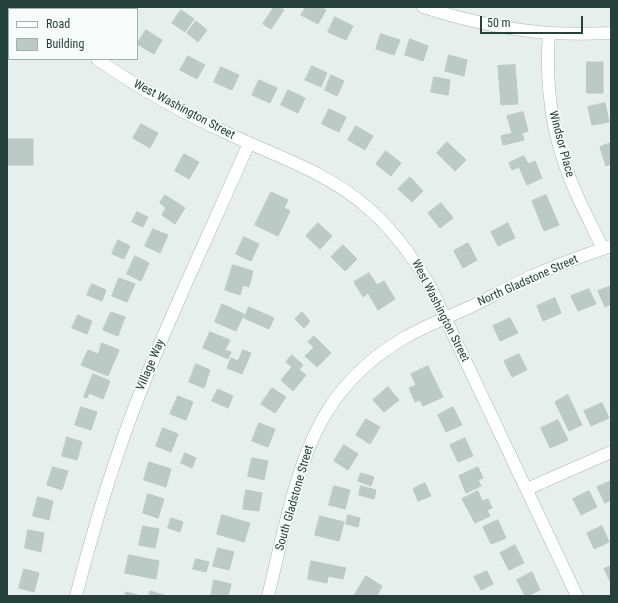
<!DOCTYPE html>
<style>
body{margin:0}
#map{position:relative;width:618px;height:603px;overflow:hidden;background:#e6efeb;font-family:"Roboto Condensed",sans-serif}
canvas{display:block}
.frame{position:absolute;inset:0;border:8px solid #24423a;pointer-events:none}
.legend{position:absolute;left:8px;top:8px;width:130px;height:52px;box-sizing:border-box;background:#f7fbf9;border:1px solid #a3b1ad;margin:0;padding:5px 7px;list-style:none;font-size:12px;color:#24423a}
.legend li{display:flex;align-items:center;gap:8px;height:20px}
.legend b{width:20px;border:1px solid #a3b1ad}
.scale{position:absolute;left:480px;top:16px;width:103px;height:18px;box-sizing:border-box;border:2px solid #24423a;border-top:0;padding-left:5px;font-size:12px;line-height:14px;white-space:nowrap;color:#24423a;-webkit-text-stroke:3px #f7fbf9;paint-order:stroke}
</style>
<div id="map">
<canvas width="618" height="603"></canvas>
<div class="frame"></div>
<ul class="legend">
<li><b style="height:5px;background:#fff"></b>Road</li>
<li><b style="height:11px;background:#bbcac4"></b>Building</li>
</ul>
<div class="scale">50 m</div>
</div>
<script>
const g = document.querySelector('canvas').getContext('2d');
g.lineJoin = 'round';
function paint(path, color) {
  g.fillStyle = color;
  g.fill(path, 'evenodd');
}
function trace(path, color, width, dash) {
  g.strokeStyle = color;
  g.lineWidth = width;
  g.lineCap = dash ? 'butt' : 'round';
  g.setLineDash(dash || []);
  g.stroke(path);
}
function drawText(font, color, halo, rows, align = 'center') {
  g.font = font + ' "Roboto Condensed",sans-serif';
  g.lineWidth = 3.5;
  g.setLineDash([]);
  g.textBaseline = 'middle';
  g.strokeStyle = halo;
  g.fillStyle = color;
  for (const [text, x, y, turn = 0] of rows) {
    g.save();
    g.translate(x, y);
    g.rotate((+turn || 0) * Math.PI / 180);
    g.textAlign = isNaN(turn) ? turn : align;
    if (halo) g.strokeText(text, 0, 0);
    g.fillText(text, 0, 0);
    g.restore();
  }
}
const building = new Path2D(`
 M103 7H117L115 9H106Z
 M274 7H280L284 10 271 29 263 24Z
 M306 7H321L326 10 318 24 301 15Z
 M181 10 194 19 185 32 172 23Z
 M335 17 353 26 346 40 328 32Z
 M196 21 207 30 198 42 187 33Z
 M146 30 162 40 154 54 137 44Z
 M381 34 400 40 394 55 376 49Z
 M410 39 428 46 423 61 405 55Z
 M449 55 467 60 464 76 445 71Z
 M188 56 205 65 197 79 180 70Z
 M587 62H603V93H587Z
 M515 65 518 104 501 105 498 66Z
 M312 66 327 73 321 87 305 80Z
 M221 67 239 75 232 90 214 82Z
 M331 75 344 81 337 96 325 90Z
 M434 77 450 80 448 95 431 92Z
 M259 80 277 88 270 103 252 95Z
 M288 90 305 98 298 113 281 105Z
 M605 103 609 122 592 125 588 107Z
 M329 109 346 117 339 132 322 124Z
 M523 112 528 131 522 133 524 140 503 145 501 136 512 133 507 116Z
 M141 124 158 133 150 148 133 138Z
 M356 126 373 136 365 150 348 140Z
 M7 139H33V165H7Z
 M447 142 466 160 455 171 437 153Z
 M611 143V164L606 166 600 147Z
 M386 151 401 163 391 176 376 164Z
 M184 154 199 162 189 179 175 171Z
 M524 156 528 164 535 161 542 178 527 185 519 167 512 170 509 163Z
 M410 177 423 191 412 202 398 189Z
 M271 192 288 200 284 208 290 211 278 236 255 225Z
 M165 195 185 208 175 224 162 215 166 208 160 203Z
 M546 195 559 225 544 231 532 201Z
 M441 203 453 218 440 228 428 213Z
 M137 212 148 217 143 227 132 222Z
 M318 223 332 236 320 249 306 236Z
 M508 223 515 238 498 246 491 232Z
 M153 229 168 235 160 253 145 246Z
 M244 237 259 244 251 261 236 254Z
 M118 240 130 246 124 259 112 254Z
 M468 243 477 260 463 268 454 251Z
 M343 245 357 259 345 271 331 257Z
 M135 256 149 263 141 281 127 274Z
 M233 265 253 271 249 287 243 285 240 295 225 290Z
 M369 273 377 285 384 281 395 299 378 310 368 293 363 297 354 282Z
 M119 278 135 284 127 302 112 296Z
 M92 284 106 290 102 301 87 295Z
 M611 286V304L605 307 598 291Z
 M589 289 596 304 578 311 571 296Z
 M555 298 561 313 543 321 537 306Z
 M222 304 244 314 236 331 215 322Z
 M249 307 274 318 269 329 244 318Z
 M111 312 125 317 118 336 103 330Z
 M302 312 310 321 304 328 295 319Z
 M78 315 92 321 87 334 72 328Z
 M510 318 518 333 500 341 493 326Z
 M210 332 230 340 225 350 231 352 228 359 203 348Z
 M314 336 331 353 317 367 305 356 314 347 308 342Z
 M102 343 119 350 108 376 81 365 88 350 98 354Z
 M243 350 251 353 242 374 227 368 231 358 238 361Z
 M519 354 527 370 512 377 504 361Z
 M292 355 303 365 299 370 306 375 293 391 281 380 292 367 286 362Z
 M196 364 210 370 204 388 189 382Z
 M428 366 443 397 423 406 420 400 415 402 409 388 416 385 411 374Z
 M93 374 110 381 103 399 89 393 87 398 84 397Z
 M388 387 399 400 384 412 373 400Z
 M272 388 286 397 275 413 261 404Z
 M218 389 233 396 228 408 212 401Z
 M568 395 582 425 569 431 555 402Z
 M178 396 193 402 186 420 170 414Z
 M602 403 609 418 591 426 584 411Z
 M81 407 97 412 91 430 75 425Z
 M453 407 462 425 446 432 438 415Z
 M366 419 380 427 370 444 356 435Z
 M558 420 568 440 550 448 541 428Z
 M259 423 275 429 268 447 252 441Z
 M163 428 178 434 171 452 156 446Z
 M67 437 82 442 77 460 62 456Z
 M465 438 473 456 458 462 450 445Z
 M344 445 358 454 348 470 334 461Z
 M185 453 196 458 192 468 181 463Z
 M252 458 268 461 264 480 248 476Z
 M149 462 171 469 166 487 144 480Z
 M53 467 68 471 62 490 47 485Z
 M478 467 483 478 478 480 481 486 466 493 459 476Z
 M361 473 374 477 371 486 358 481Z
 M611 481V500L605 503 597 487Z
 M425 483 431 496 418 501 413 489Z
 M334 486 350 490 345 509 329 505Z
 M361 486 376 490 374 499 359 495Z
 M246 490 262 493 259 511 243 509Z
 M478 491 482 501 488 499 492 508 487 510 490 516 475 523 462 499Z
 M589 491 597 507 581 515 573 499Z
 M148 494 164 499 158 518 143 513Z
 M38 497 53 501 49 520 33 516Z
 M222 515 250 523 244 542 217 534Z
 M348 515 360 518 358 527 346 524Z
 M320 516 344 522 339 541 315 535Z
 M171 518 183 522 180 532 168 528Z
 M498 520 506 538 491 544 483 527Z
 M143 526 159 529 155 548 139 545Z
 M602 526 609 542 594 549 587 533Z
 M28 530 44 533 41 552 25 548Z
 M515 545 524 563 509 570 500 553Z
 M218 548 234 552 229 570 213 566Z
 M129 555 159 561 156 579 125 573Z
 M196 559 209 562 206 572 193 569Z
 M311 561 346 568 343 579 328 576 327 583 308 579Z
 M611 566V583L604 569Z
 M24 569 39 573 34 592 19 588Z
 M487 571 493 584 481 590 474 577Z
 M532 572 540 590 527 596H525L517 580Z
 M366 576 382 586 377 596H354Z
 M214 580 231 584 228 596H211Z
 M150 591 164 595V596H149Z
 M126 592 141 596H125Z`);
paint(building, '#bbcac4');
trace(building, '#b8c9c2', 1);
const minor = new Path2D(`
 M33 7 36 9
 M423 7C464 20 507 30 550 33 570 34 591 34 611 33
 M549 33C545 85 552 137 573 186 582 207 593 228 603 249
 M97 59C139 88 182 113 229 134 276 156 329 173 368 208 394 231 412 256 430 286L577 596
 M527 489 611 452
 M76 596C94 526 115 455 142 388 174 305 214 224 249 143
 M268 596C282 540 294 471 322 420 341 386 370 358 404 338 425 326 448 317 470 307 490 297 511 286 532 276 558 265 584 255 611 246`);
trace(minor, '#a8b8b2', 13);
trace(minor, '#fff', 12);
drawText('12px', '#24423a', '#f7fbf9', [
 ["West Washington Street",184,110,28],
 ["Windsor Place",561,144,75],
 ["North Gladstone Street",528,281,-24],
 ["West Washington Street",440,311,63],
 ["Village Way",151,365,-67],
 ["South Gladstone Street",295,498,-74]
]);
</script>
